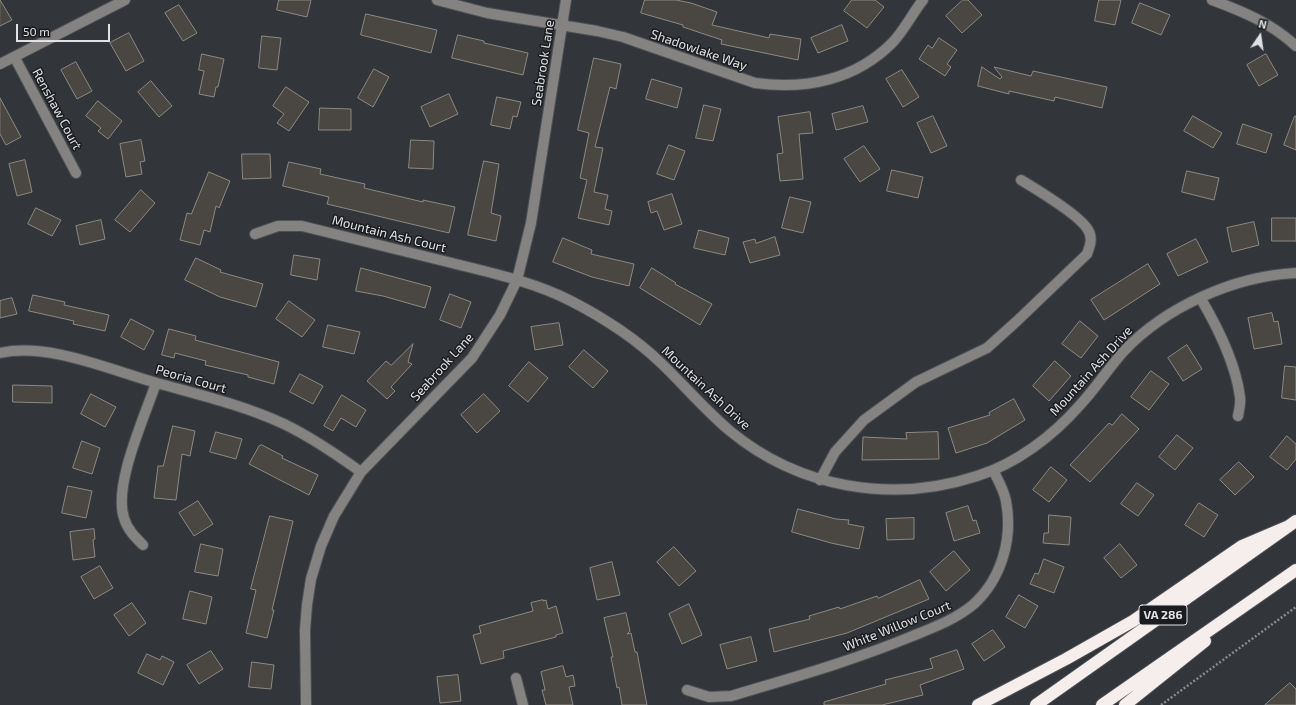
<!DOCTYPE html>
<style>
body{margin:0}
#map{position:relative;width:1296px;height:705px;overflow:hidden;background:#32353a;font-family:"Exo 2",sans-serif}
canvas{display:block}
.north{position:absolute;left:1240px;top:16px;width:40px;height:40px;-webkit-text-stroke:3px #1b1c1f;paint-order:stroke;rotate:13deg;font-size:11px;font-weight:700;line-height:16px;text-align:center;color:#e1e2e5}
.north::after{content:'';display:block;margin:auto;width:14px;height:18px;background:#e1e2e5;clip-path:polygon(50% 0,100% 100%,50% 72%,0 100%)}
.scale{position:absolute;left:16px;top:24px;width:94px;height:18px;box-sizing:border-box;border:2px solid #e1e2e5;border-top:0;padding-left:5px;font-size:12px;line-height:14px;white-space:nowrap;color:#e1e2e5;-webkit-text-stroke:3px #1b1c1f;paint-order:stroke}
</style>
<div id="map">
<canvas width="1296" height="705"></canvas>
<div class="north">N</div>
<div class="scale">50 m</div>
</div>
<script>
const g = document.querySelector('canvas').getContext('2d');
g.lineJoin = 'round';
function paint(path, color) {
  g.fillStyle = color;
  g.fill(path, 'evenodd');
}
function trace(path, color, width, dash) {
  g.strokeStyle = color;
  g.lineWidth = width;
  g.lineCap = dash ? 'butt' : 'round';
  g.setLineDash(dash || []);
  g.stroke(path);
}
function drawText(font, color, halo, rows, align = 'center') {
  g.font = font + ' "Exo 2",sans-serif';
  g.lineWidth = 3;
  g.setLineDash([]);
  g.textBaseline = 'middle';
  g.strokeStyle = halo;
  g.fillStyle = color;
  for (const [text, x, y, turn = 0] of rows) {
    g.save();
    g.translate(x, y);
    g.rotate((+turn || 0) * Math.PI / 180);
    g.textAlign = isNaN(turn) ? turn : align;
    if (halo) g.strokeText(text, 0, 0);
    g.fillText(text, 0, 0);
    g.restore();
  }
}
const building = new Path2D(`
 M0 0 12 20 0 26Z
 M279 0H311L307 17 277 10Z
 M645 0H676L691 3 717 12 712 25 769 38 770 34 801 39 798 60 721 44 722 40 683 27V25L641 13Z
 M852 0H875L884 7 867 28 844 11Z
 M963 0H968L982 15 962 33 946 16Z
 M1099 0H1121L1115 25 1095 21Z
 M1140 3 1170 15 1161 35 1132 23Z
 M179 5 197 33 183 41 165 13Z
 M366 14 437 30 431 53 361 35Z
 M842 25 848 41 818 53 811 38Z
 M129 33 144 61 126 71 110 43Z
 M458 35 484 41V43L528 53 523 75 452 58Z
 M262 36 281 38 277 70 259 68Z
 M939 38 957 50 947 64 951 67 945 76 919 59 928 45 932 48Z
 M202 54 224 59 218 87H216L214 97 199 94 204 71 199 70Z
 M1266 54 1278 75 1259 86 1247 65Z
 M594 58 621 64 616 89 610 87 595 147 603 148 594 192 608 195 605 209 612 211 609 225 578 218 587 180 580 178 589 133 578 130Z
 M76 62 92 91 77 99 61 70Z
 M982 67 1000 79 1002 77 994 67 1031 76 1033 71 1107 87 1102 108 1055 97 1054 101 1009 91V94L978 86Z
 M374 69 389 77 373 107 358 98Z
 M902 70 919 97 903 107 886 79Z
 M652 79 682 88 677 108 646 99Z
 M151 81 172 106 159 117 138 92Z
 M286 87 309 102 289 131 277 123 284 114 273 106Z
 M449 94 458 114 430 127 421 107Z
 M497 97 521 102 517 117 513 116 510 129 491 125Z
 M0 98 21 137 6 145 0 134Z
 M98 101 122 121 108 139 98 131 101 128 86 116Z
 M704 105 721 109 713 141 696 138Z
 M863 106 868 122 836 130 832 114Z
 M320 108 351 109V130H319Z
 M810 112 813 133 799 134 803 179 780 181 777 154 783 153 778 117Z
 M933 116 947 146 931 153 917 123Z
 M1193 116 1222 133 1213 148 1184 131Z
 M1295 116H1296V150L1284 145Z
 M1243 124 1272 134 1266 153 1237 144Z
 M141 140 145 161 140 162 142 174 126 177 120 144Z
 M411 140 434 141 433 169 409 168Z
 M669 145 685 151 674 180 657 174Z
 M864 146 880 169 860 182 844 159Z
 M242 154H270L271 178 243 179Z
 M25 160 32 192 17 196 9 164Z
 M484 161 499 164 491 213 501 216 496 241 468 235Z
 M289 162 321 169 320 174 365 184 364 188 423 202V200L455 207 449 233 327 204 329 197 283 186Z
 M892 170 923 177 918 198 887 191Z
 M1187 171 1219 178 1214 200 1182 192Z
 M209 172 230 181 219 208 216 206 210 232 204 230 200 245 180 240 187 213 191 214Z
 M141 190 155 203 130 232 115 220Z
 M672 194 682 224 664 230 657 211 651 213 648 202Z
 M790 197 811 202 803 233 782 228Z
 M36 208 61 220 52 236 28 224Z
 M1272 218H1296V241H1272Z
 M101 220 105 239 80 245 76 226Z
 M1254 222 1259 245 1232 252 1227 228Z
 M699 230 729 238 725 255 694 248Z
 M775 237 780 255 750 263 743 242 755 239 756 243Z
 M563 238 592 250 591 254 634 264 629 286 592 277 553 262Z
 M1196 239 1208 262 1178 276 1167 254Z
 M294 255 320 259 317 280 291 275Z
 M196 258 221 270 220 272 263 284 256 307 220 297 185 280Z
 M1148 264 1160 284 1104 320 1091 300Z
 M361 268 431 287 425 308 383 296 356 291Z
 M652 268 676 283 675 284 712 304 700 325 640 288Z
 M450 294 471 302 461 328 440 320Z
 M33 295 65 302 64 305 109 315 105 331 73 324 74 321 29 311Z
 M12 298 17 314 0 318V301Z
 M289 301 315 320 302 337 276 319Z
 M1272 313 1274 322 1278 321 1282 344 1254 349 1248 318Z
 M131 319 154 331 144 350 121 337Z
 M1080 321 1098 336 1081 358 1062 344Z
 M559 323 563 345 535 350 531 327Z
 M328 325 360 332 354 354 323 347Z
 M169 329 196 336 195 340 279 362 274 384 248 377V375L205 365 206 361 175 353 174 358 162 355Z
 M413 344 408 362 412 364 391 387 395 391 387 399 367 381 386 361 391 365Z
 M1187 345 1202 369 1183 381 1168 358Z
 M584 350 608 371 593 388 569 367Z
 M1055 361 1071 376 1049 401 1033 386Z
 M529 362 548 378 528 402 509 386Z
 M1285 366 1296 367V400L1282 398Z
 M1151 371 1169 384 1149 410 1131 397Z
 M300 374 323 386 313 404 290 392Z
 M13 385 52 386V403L13 402Z
 M91 394 116 407 105 427 81 414Z
 M484 394 500 411 477 433 461 415Z
 M342 395 366 410 356 427 341 418 333 431 324 426Z
 M1014 399 1025 420 987 443 956 453 948 428 990 415 989 413Z
 M1122 414 1139 429 1090 482 1070 465 1109 423 1112 425Z
 M173 426 195 431 190 456 182 454 176 500 154 498 158 466H163Z
 M216 432 242 439 236 459 210 452Z
 M938 432 939 459 862 460 863 437 907 439 906 433Z
 M1177 435 1193 448 1175 470 1159 457Z
 M1287 436 1296 444V459L1287 470 1270 457Z
 M82 441 100 448 92 474 73 468Z
 M262 445 283 456 282 458 318 475 309 495 249 464 259 446Z
 M1239 462 1254 477 1235 495 1220 480Z
 M1051 467 1067 480 1049 502 1033 490Z
 M1137 483 1154 495 1138 516 1121 504Z
 M68 486 92 491 86 518 62 513Z
 M198 501 213 524 194 536 179 513Z
 M1199 503 1218 515 1204 537 1185 525Z
 M968 506 973 521 976 520 980 533 954 541 946 513Z
 M798 509 836 519 849 520 848 524 864 527 859 549 831 543 792 532Z
 M1049 515 1071 517 1069 545 1043 543 1044 533H1048Z
 M270 516 293 521 272 610H274L267 638 246 633 256 590 251 589Z
 M914 518V539L887 540 886 519Z
 M94 529 95 539 93 540 95 557 73 560 70 532Z
 M201 544 223 549 218 576 195 572Z
 M1120 544 1137 565 1121 578 1104 558Z
 M674 547 696 571 679 586 657 562Z
 M954 551 970 570 946 591 930 572Z
 M1044 559 1064 567 1054 593 1030 584 1035 573 1038 574Z
 M612 562 620 595 597 600 590 568Z
 M100 566 113 588 94 599 81 577Z
 M920 580 929 599 847 633 774 652 769 629 810 619 809 616 839 607 840 609 877 596 878 598Z
 M190 591 212 597 206 624 183 619Z
 M1019 595 1038 606 1025 628 1006 617Z
 M543 600V601L546 600 548 609 556 606 563 633 556 635V637L503 651 504 658 481 664 473 635 481 633 479 626 533 611 531 603Z
 M132 603 146 623 129 636 114 615Z
 M689 604 702 635 682 644 669 614Z
 M626 613 630 631 627 634 631 633 635 652H637L647 705H622L619 687 617 688 611 657H613L604 618Z
 M993 630 1005 647 984 661 972 644Z
 M751 637 757 661 727 669 720 645Z
 M957 650 964 669 920 685 923 695 882 705H824V702L886 684 885 680 933 668 930 659Z
 M211 651 223 669 199 684 187 665Z
 M147 654 160 660 162 656 174 662 163 685 138 673Z
 M252 662 274 665 271 689 249 687Z
 M563 666 566 677 573 675 575 686 569 687 573 705H546L542 690H545L541 672Z
 M458 675 461 701 440 703 437 677Z
 M1290 683 1296 689V705H1265Z`);
paint(building, '#4a4641');
trace(building, '#8d8983', 1);
const minor = new Path2D(`
 M437 0 487 13 597 31 623 37 755 83C805 90 856 80 893 42 905 29 912 14 923 0
 M1212 0C1244 12 1271 23 1296 46
 M15 58 76 173
 M0 64 125 0
 M255 234 278 226H302C352 238 402 251 452 263 492 273 534 282 571 301 604 318 634 337 661 363 684 385 705 410 730 431 799 488 892 504 977 476 1016 464 1053 436 1080 405 1095 389 1108 369 1123 352 1165 307 1234 276 1296 273
 M1201 299C1217 326 1236 365 1240 397 1241 403 1239 410 1238 416
 M0 353C48 342 110 370 157 383 200 395 243 405 284 424 311 437 336 454 361 472
 M820 480 835 452 864 420 916 382 987 348 1017 321 1087 254C1090 246 1093 238 1088 230 1081 216 1036 189 1021 180
 M143 545C135 537 127 529 124 518 113 485 145 416 156 383
 M516 678 523 705
 M687 690 709 697 731 696C791 678 852 661 910 637 932 628 955 620 974 604 1002 578 1013 538 1006 501 1004 490 998 480 993 470
 M306 705 305 630 307 605 311 579 321 546 334 516 361 472 472 358 500 315 517 280 531 223 566 0`);
const highway = new Path2D(`
 M978 705 1066 659 1133 621 1242 546 1289 526
 M1036 705 1296 521
 M1102 705 1296 570
 M1125 705 1205 641`);
trace(minor, '#4e5155', 12);
trace(highway, '#4e5155', 14);
trace(new Path2D(`
 M1161 705 1296 607`), '#87898d', 2.5, [2, 2]);
trace(minor, '#858282', 10);
trace(highway, '#f6eded', 12);
for (const [x, y, w] of [
 [1163,615,48]
]) {
  const box = new Path2D();
  box.roundRect(x - w / 2, y - 10, w, 20, 3);
  g.fillStyle = '#1b1c1f';
  g.fill(box);
  trace(box, '#e1e2e5', 1);
}
drawText('bold 12px', '#e1e2e5', null, [
 ["VA 286",1163,615]
]);
drawText('13px', '#e1e2e5', '#1b1c1f', [
 ["Shadowlake Way",699,50,19],
 ["Seabrook Lane",543,63,-81],
 ["Renshaw Court",57,109,62],
 ["Mountain Ash Court",389,234,14],
 ["Seabrook Lane",442,367,-48],
 ["Mountain Ash Drive",1091,371,-48],
 ["Peoria Court",191,379,16],
 ["Mountain Ash Drive",706,388,43],
 ["White Willow Court",897,626,-22]
]);
</script>
